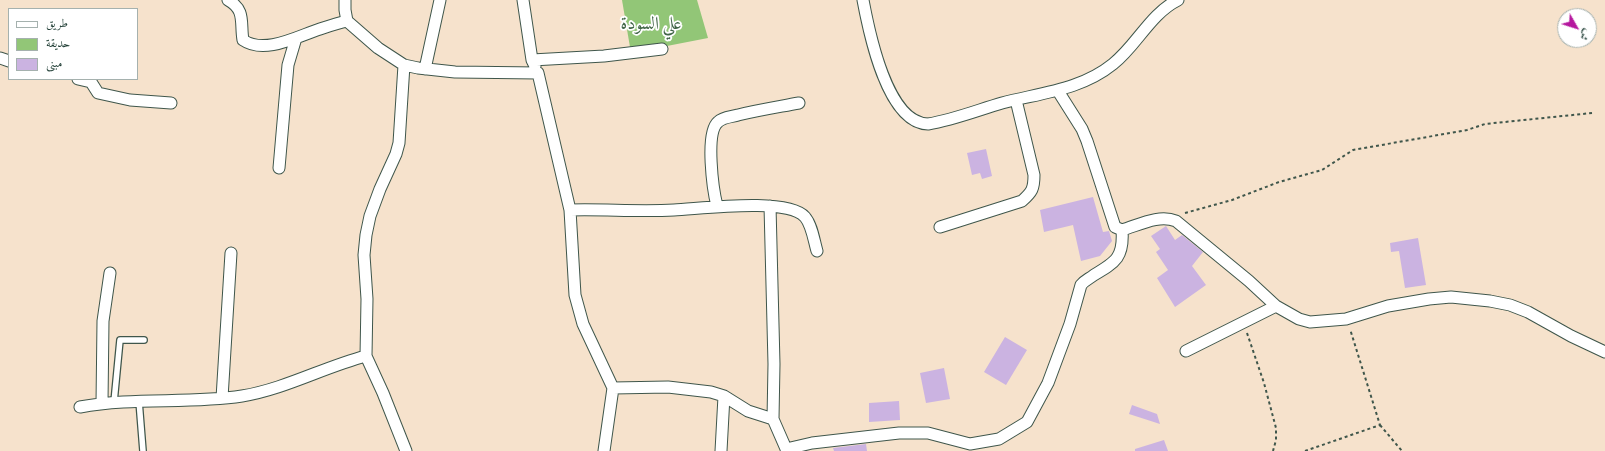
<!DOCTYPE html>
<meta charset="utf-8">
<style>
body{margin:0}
#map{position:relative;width:1605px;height:451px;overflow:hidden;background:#f6e2cc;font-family:"EB Garamond",Amiri,serif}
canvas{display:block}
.legend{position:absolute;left:8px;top:8px;width:130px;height:72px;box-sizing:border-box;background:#fff;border:1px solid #a5b1ae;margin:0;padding:5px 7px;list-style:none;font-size:12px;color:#1f3d34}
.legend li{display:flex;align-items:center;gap:8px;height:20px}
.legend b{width:20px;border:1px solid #a5b1ae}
.north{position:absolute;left:1557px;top:8px;width:40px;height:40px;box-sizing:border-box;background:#fff;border:1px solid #a5b1ae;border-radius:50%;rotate:129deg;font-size:11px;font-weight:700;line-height:16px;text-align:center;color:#1f3d34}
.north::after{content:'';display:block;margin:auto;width:14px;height:18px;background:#b5179e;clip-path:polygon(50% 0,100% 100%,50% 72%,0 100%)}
</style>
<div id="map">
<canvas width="1605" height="451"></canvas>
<ul class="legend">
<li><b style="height:5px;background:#fff"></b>طريق</li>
<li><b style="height:11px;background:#92c677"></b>حديقة</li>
<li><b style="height:11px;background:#cbb3e1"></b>مبنى</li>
</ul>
<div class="north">ش</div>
</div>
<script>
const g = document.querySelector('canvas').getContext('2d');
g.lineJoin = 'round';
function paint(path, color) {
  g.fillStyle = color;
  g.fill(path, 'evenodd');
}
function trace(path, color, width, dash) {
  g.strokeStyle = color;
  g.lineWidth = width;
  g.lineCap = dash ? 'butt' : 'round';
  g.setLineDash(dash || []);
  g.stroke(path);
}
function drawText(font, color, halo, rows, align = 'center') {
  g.font = font + ' "EB Garamond",Amiri,serif';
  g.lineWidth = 3.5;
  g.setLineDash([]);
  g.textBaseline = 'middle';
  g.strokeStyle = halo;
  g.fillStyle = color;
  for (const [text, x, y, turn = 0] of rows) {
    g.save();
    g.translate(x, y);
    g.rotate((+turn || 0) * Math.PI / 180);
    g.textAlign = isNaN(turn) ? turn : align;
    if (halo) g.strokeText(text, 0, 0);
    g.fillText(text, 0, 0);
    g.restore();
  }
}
paint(new Path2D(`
 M622 0H697L708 38 631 53Z`), '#92c677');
paint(new Path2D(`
 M986 149 992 176 982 179 980 173 972 175 967 153Z
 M1093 197 1103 232 1109 231 1112 241 1100 256 1081 261 1073 225 1044 232 1040 210Z
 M1166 226 1175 240 1182 235 1203 252 1192 266 1206 285 1175 307 1157 278 1168 270 1156 252 1160 249 1151 236Z
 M1418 238 1426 285 1405 288 1399 251 1391 252 1390 243Z
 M1005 337 1027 350 1006 385 984 372Z
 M944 368 950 399 926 403 920 373Z
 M899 401 900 420 869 422V403Z
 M1132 405 1157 414 1160 424 1129 414Z
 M1164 440 1168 451H1135V449Z
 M866 444 867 451H834L833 448Z`), '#cbb3e1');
const service = new Path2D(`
 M139 401 143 451
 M114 402 120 340H144`);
const minor = new Path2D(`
 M228 0C246 10 240 23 243 40 265 55 298 36 320 29 329 26 338 23 347 21L378 48 404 65 418 68 455 72 538 73 570 210 575 295 583 324 613 388 604 451
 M345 0V10L347 21
 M523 0 532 60 535 66
 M863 0C869 32 887 123 928 124 953 120 978 110 1002 103 1040 93 1081 90 1113 64 1137 45 1150 14 1178 0
 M0 58 9 61
 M532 60 604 56 662 49
 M404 65 399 143 396 154 380 189 370 216 366 235 364 255 367 299 366 356 383 393 406 451
 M425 69 440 0
 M78 79 91 82 98 93 130 100 171 103
 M1058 91 1082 129 1087 141 1115 227 1122 230C1139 225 1159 214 1176 221L1249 281 1276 306 1299 319 1310 322 1346 319 1388 306 1429 299 1451 297 1490 301 1510 305 1528 312 1571 336 1605 352
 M279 168 288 65 296 38
 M717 206C713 190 705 133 718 122 723 117 732 117 738 115 759 110 778 107 799 103
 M770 206 774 364 773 419 787 451
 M570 210C605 209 639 212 674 210 700 209 787 197 805 217 812 225 814 241 817 251
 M940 227 1022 201C1032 192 1034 189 1034 175L1016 100
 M1186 351 1276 306
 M613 388 668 387 711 392 724 396 748 411 773 419
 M222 398 231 253
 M102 403 103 321 110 273
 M80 407C134 397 188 404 242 396 285 389 324 367 366 356
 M786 449 812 443 899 433H928L970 444 999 439 1027 422 1048 383 1070 324 1081 285C1085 280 1089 279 1094 275 1116 262 1124 257 1122 230
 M721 451 724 396`);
trace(service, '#3f564b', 8);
trace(minor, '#3f564b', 13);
trace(new Path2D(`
 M1185 213 1232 200 1279 182 1322 170 1353 150 1467 130 1485 124 1592 113
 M1247 333 1264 383 1276 428V440L1273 451
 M1380 425 1402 451
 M1305 451 1380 425 1350 329`), '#3f564b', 2, [3, 3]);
trace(service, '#fff', 5.5);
trace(minor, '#fff', 11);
drawText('18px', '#426648', '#fff', [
 ["علي السودة",651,24]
]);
</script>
